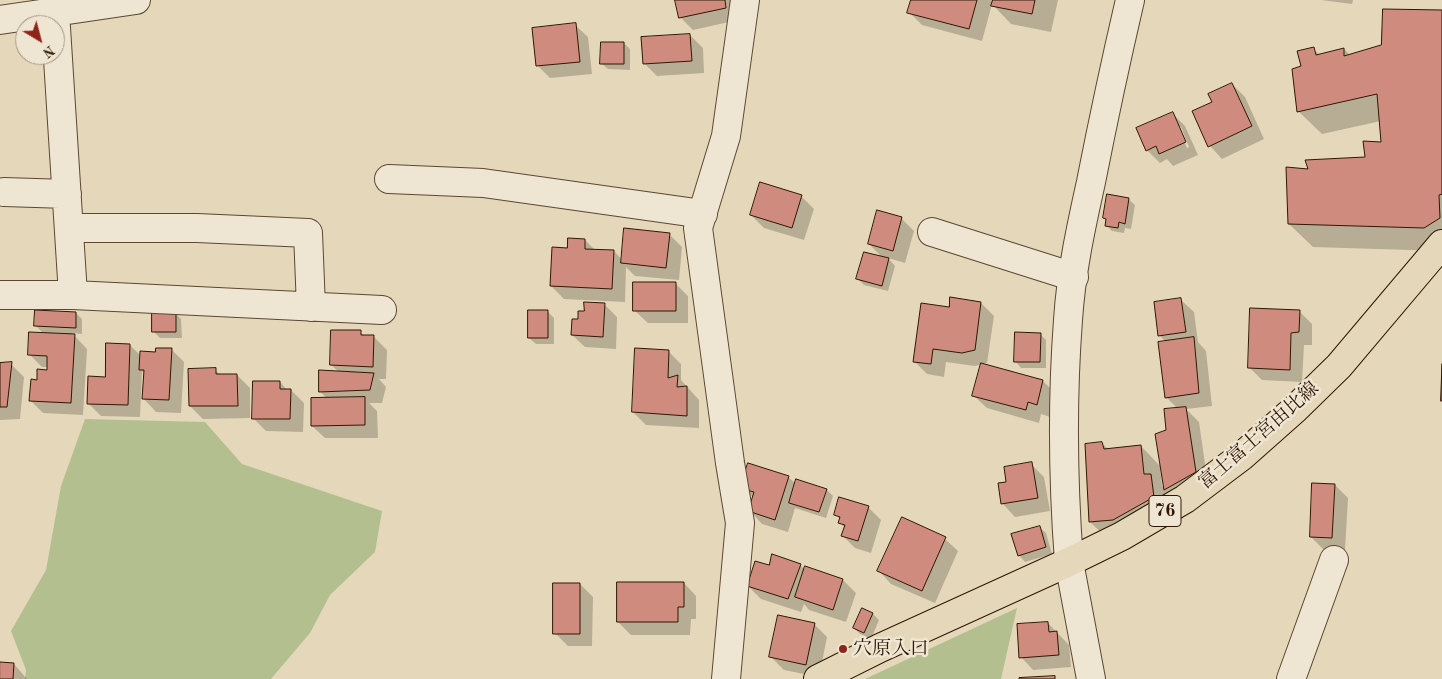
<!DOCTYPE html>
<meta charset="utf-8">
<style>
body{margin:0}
#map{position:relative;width:1442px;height:679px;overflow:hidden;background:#e5d8ba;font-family:"Old Standard TT",serif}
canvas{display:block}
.north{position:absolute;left:15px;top:15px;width:50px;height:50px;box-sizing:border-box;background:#eee6d2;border:1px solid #a1937f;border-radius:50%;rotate:143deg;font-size:14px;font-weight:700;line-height:20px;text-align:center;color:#2e1703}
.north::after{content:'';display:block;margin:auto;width:18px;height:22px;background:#8f2418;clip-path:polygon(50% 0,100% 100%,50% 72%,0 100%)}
</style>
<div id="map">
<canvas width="1442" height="679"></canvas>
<div class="north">N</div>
</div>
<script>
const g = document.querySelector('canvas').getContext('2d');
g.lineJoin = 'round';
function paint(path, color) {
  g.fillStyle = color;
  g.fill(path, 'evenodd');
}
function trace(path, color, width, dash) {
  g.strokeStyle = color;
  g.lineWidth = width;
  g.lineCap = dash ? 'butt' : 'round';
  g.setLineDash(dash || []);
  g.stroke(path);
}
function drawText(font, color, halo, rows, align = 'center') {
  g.font = font + ' "Old Standard TT","Noto Serif JP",serif';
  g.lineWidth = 5;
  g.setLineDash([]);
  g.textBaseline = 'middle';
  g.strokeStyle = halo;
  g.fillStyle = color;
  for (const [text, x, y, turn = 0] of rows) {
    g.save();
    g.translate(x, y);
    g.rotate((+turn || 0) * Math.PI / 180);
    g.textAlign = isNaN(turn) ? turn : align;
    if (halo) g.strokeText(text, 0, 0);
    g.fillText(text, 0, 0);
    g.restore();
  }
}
paint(new Path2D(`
 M85 419 205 422 242 464 382 511 375 552 330 595 310 633 271 679H25L26 670 11 631 46 570 61 486Z
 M1017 608 1001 679H865Z`), '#b4bf90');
paint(new Path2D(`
 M676 0H734L738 20 693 30 680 17Z
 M912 0H991L994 2V0H1058L1051 32 1011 24 992 4 982 41 922 25 909 12Z
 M1321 0H1353L1352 4Z
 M1442 12V251L1313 247 1289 224 1309 170 1367 158 1382 144 1381 121 1322 134 1298 111 1303 67 1313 49 1320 55 1344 49 1350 55 1383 46Z
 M575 25 588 37 592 74 550 78 537 65Z
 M690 35 703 48 704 73 657 76 644 63Z
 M624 43 630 49V70L608 69 601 63Z
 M1232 84 1245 97 1264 139 1222 159 1210 146 1213 103Z
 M1172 113 1185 126 1198 155 1173 166 1167 159 1160 163 1147 150ZM1178 127H1181L1189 147 1187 148Z
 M801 196 814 209 804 240 764 228 751 215Z
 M1128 199 1135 205 1131 229 1125 228 1124 233 1112 231 1106 225 1107 220 1104 217Z
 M901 218 914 231 905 263 888 258 895 266 888 291 864 285 858 279 883 258 869 244Z
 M669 234 682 247 679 280 635 276 626 267 625 302 564 299 551 286 568 250 585 240 595 250 614 251 622 260Z
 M675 283 688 296V323H648L635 311Z
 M1181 300 1194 312 1198 342 1206 351 1212 406 1186 409 1199 422 1208 485 1109 540 1090 522 1102 443 1108 449 1141 446 1161 467H1160L1162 486 1166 490 1156 435 1167 431 1178 409 1167 398 1166 342 1159 335Z
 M981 303 994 316 987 363 975 366 946 362 944 377 927 374 914 361 950 308Z
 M604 304 617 317 616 349 585 347 572 335 585 312Z
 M547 311 554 318V344H536L529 338Z
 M1300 312 1312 324V345H1304L1302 382 1262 380 1249 367Z
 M76 313 82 319V334L72 333 87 349 83 415 43 413 30 400 38 381 48 371V367H42L29 354 44 334 36 326Z
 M175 313 181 319 182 338H160L154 332Z
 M360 332 365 336 374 337 387 350 386 379H379L386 387 382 403H369L377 411 378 438H325L312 426 327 399 320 391 339 372 331 365Z
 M1040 334 1046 340V368H1021L1015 361Z
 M130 345 141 356 171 349 184 362 181 413 156 412 144 399 145 374 142 371 140 417 101 416 88 403Z
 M668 351 681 364V380L699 400V428L646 425 633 412Z
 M0 364H11L24 377 20 419 0 420Z
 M215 370 221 375H237L250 388V418L203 419 190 406Z
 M1043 381 1056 394 1050 417 1041 414 1039 423 987 408 974 396Z
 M280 382 287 390H291L304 403 303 432 266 431 253 418Z
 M1031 464 1044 477 1050 511 1015 517 1003 504 999 484 1008 483Z
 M788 477 796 484 827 490 833 496 826 518 795 508 788 532 762 524 750 511 754 498 744 489Z
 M1335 485 1348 498 1345 550H1324L1311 537Z
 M868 507 881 520 871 553 855 548 842 535 845 528 840 523 841 520 835 514Z
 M903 519 945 539 958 551 935 603 891 584 879 571Z
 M1039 527 1046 533 1052 554 1025 562 1019 555Z
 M800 565 805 570 806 567 843 580 856 593 846 622 809 610 804 604 801 612 761 599 748 586 769 567Z
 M684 583 696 596V619H691L690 635H631L618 622Z
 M580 584 593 597 592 646H568L555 633Z
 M873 614 879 620 871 639 860 634 854 628Z
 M1048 623 1069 645 1071 667 1033 670 1021 657Z
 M814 624 827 637 819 677 784 670 771 657Z
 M0 664H14L27 679H0Z`), '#0003');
const building = new Path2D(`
 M675 0H725L726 8 679 18Z
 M911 0H977L969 29 907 13Z
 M993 0H1035L1032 14 991 6Z
 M1383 9 1442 10V194L1439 195 1440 218 1424 228 1288 224 1286 167 1308 169 1305 160 1365 157 1363 141 1381 142 1377 94 1297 112 1292 69 1301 66 1297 51 1314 47 1316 55 1344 48V56L1381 45Z
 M576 23 580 62 536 66 532 28Z
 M690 34 692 61 643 64 641 37Z
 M601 42H624V64H600Z
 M1232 83 1252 126 1208 147 1192 111 1212 102 1208 94Z
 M1173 112 1186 142 1159 154 1156 146 1146 151 1136 128Z
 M760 182 802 195 792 228 750 215Z
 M1107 194 1129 198 1125 224 1119 222 1118 228 1105 226 1106 219 1103 218Z
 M877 210 902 217 893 251 868 244Z
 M624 228 670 233 666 268 621 263Z
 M568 238 585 239V249L614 250 612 289 550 286 552 247 567 248Z
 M864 252 889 258 882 286 856 279Z
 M633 282H676V311H633Z
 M950 297 981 302 975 350 962 353 933 349 931 364 913 362 921 303 949 307Z
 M1181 298 1186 332 1158 336 1154 302Z
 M584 302 605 303 603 337 571 335 572 319H578V311H584Z
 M1250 308 1300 310 1299 332 1291 333 1290 370 1248 368Z
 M35 310 76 312V328L34 326Z
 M528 310H548V338H528Z
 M152 312H176V332H152Z
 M331 330H361V335H374L373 367 330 365Z
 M29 332 75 334 71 403 29 401 31 379 37 380V369L47 370V356L28 355Z
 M1015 332 1041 333 1040 362H1014Z
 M1194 337 1199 393 1165 398 1158 342Z
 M106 343 130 344 128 405 87 404 88 376 105 377Z
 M156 348H172L169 400 142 399 144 370H139L140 351 155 352Z
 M635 348 669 350 668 378 678 375 677 387 687 386V416L632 412Z
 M12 362 7 407H0V363Z
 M981 363 1043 380 1037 405 1028 402 1026 410 972 396Z
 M1442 364V401H1441Z
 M216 368V374H237L238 406H189L188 369Z
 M319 370 374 373 370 390 319 392Z
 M253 381H280V389H291L290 419H252Z
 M365 397V425L311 426V398Z
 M1186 407 1196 472 1164 490 1155 434 1166 430 1164 409Z
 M1102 442 1104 449 1141 445 1144 474H1151L1154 497 1113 520 1089 522 1085 444Z
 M1032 462 1038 498 1001 504 998 483 1006 482 1004 467Z
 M748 463 789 476 775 520 748 511 754 492 743 489 742 481Z
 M796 479 827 489 819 512 789 503Z
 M1312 483 1335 484 1332 538 1310 537Z
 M839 497 869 506 858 541 841 536 845 525 838 523 840 517 834 515Z
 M902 517 946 537 922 591 877 571Z
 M1040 526 1046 547 1018 556 1011 534Z
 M772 554 801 564 788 599 747 586 755 561 769 565Z
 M805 566 843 579 833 610 795 597Z
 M617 582H684V607H678V622H617Z
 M553 583H580V634H553Z
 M862 608 873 613 864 633 853 628Z
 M778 615 815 623 806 665 769 657Z
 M1048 622 1049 632 1057 631 1059 655 1019 658 1017 624Z
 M0 662 14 663 13 679H0Z
 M1055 676V679H1019V678Z`);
paint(building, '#cf8c7e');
trace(building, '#2e1703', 1);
const minor = new Path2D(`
 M55 12 73 295
 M0 20 136 0
 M389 179 483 183 703 214
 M4 192 67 194
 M69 228H197L308 233 311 307
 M932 232 1074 277
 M0 295H73L382 310
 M1069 562 1091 679
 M726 679 740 523 730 463 698 228 726 136 745 0
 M1291 679 1334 560`);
const tertiary = new Path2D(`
 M1069 562C1063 482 1062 400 1068 320 1071 273 1081 227 1091 182 1103 121 1116 60 1130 0`);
const primary = new Path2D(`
 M818 679 880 648 1069 562 1122 536 1185 499 1242 456 1295 409 1339 366 1442 244`);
trace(minor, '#5c4731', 30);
trace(tertiary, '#5c4731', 30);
trace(primary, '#2e1703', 30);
trace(minor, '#eee6d2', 28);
trace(tertiary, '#eee6d2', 28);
trace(primary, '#e5d8ba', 28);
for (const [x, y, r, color] of [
 [843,649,5,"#8f2418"]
]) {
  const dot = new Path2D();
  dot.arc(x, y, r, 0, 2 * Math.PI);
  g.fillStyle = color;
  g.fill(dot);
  trace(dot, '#eee6d2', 2);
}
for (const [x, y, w] of [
 [1165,511,32]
]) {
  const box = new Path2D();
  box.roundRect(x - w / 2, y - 15.5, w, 31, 4);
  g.fillStyle = '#eee6d2';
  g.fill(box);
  trace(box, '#2e1703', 1);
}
drawText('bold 18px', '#2e1703', null, [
 ["76",1165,511]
]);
drawText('19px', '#2e1703', '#eee6d2', [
 ["富士富士宮由比線",1259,436,-41]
]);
drawText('19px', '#2e1703', '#eee6d2', [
 ["穴原入口",853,649]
], 'left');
</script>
